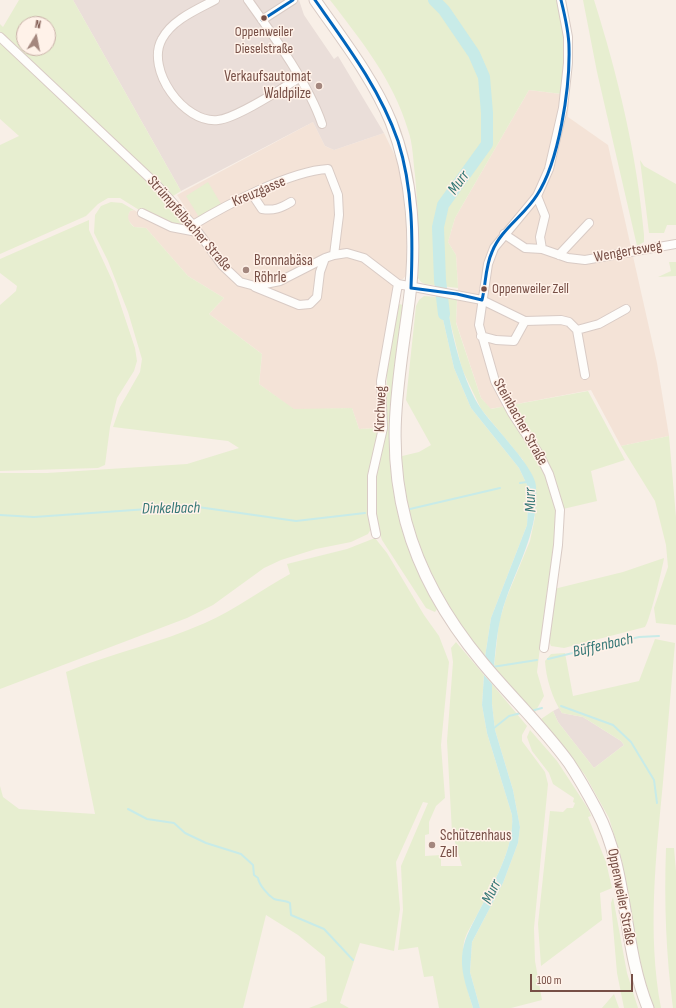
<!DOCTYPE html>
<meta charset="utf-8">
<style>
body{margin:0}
#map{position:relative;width:676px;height:1008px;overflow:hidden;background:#f8efe7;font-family:"Sofia Sans Condensed",sans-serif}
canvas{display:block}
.north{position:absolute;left:16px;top:16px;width:40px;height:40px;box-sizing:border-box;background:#fff2e9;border:1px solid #c9b1a8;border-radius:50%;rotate:10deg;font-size:11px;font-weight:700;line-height:16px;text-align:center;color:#774f46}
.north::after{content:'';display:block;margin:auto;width:14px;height:18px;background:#a4877e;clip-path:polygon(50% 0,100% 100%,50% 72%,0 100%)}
.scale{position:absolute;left:530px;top:974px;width:103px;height:18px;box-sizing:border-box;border:2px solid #774f46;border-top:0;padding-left:5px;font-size:12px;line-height:14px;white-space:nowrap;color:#774f46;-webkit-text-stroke:3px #fff2e9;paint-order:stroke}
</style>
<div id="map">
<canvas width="676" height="1008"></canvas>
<div class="north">N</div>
<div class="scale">100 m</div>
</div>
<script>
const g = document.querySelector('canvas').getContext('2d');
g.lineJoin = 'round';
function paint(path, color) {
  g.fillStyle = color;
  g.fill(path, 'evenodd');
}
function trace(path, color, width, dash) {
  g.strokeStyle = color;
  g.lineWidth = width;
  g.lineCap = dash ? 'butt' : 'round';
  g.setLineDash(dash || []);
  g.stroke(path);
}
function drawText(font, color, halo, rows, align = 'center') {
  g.font = font + ' "Sofia Sans Condensed",sans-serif';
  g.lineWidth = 3;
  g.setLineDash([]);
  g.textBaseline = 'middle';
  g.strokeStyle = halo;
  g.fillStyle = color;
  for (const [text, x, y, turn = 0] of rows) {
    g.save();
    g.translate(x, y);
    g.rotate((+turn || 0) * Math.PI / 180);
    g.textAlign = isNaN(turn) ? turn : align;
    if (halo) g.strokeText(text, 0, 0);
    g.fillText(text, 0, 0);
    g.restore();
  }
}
paint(new Path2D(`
 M529 90 569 95 568 117 608 145 657 363 669 436 621 446 591 390 490 409 481 398 456 322 458 288 456 255 448 242 455 218Z
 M313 122 325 146 334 150 384 133 399 164 406 220 407 274 403 279H398L378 383 381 428 359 429 352 408 294 410 259 384 262 354 209 314 224 298 188 276 146 228 134 227 128 220V215L130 211 134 210 140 214 187 224 191 216 177 195Z`), '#f4e3d7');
paint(new Path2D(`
 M73 0H299L304 15 334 59 338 56 384 133 334 150 325 146 313 122 181 191Z
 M559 708 562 713 583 717 621 741 624 745 594 768 558 722 553 711Z`), '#eaded9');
paint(new Path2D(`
 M19 0H73L181 191 173 196 0 34V24L3 27ZM24 24H48V48H24Z
 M330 0H558L565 44 562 94 529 90 455 218 448 242 456 255 458 288 425 284 421 282 418 278C420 243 418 210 415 175 413 160 413 144 408 130 394 81 360 39 330 0Z
 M583 0H594C618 76 637 155 644 235V242L637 246 597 72Z
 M0 41 153 185 187 224 169 223 144 213 120 198H108L98 204 86 216 0 254V145L19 136 0 119Z
 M640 160 644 166 676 184V225H667L664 233H649Z
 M208 182 221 204 199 217 186 196Z
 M111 202 122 203 134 210 130 211C126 218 129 222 134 227L146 228 188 276 224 298 209 314 262 354 259 384 294 409 352 408 359 429 381 428 368 484 367 508 371 529 368 534 351 542 316 549 281 560 264 568 213 605 187 618 0 689V473H47L187 464 239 448 228 441 113 427 120 407 140 372 142 359 128 312 108 261 94 233 95 215 101 206Z
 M89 220V230L113 282 135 348 137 361 134 371 117 398 110 427 105 465 98 468 0 471V305L16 291 17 286 0 273V259Z
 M669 262H676V276L658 277 671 271Z
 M424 296 438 297 454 368 471 408 519 468 529 489 527 525 491 618 485 657 470 640 447 606 428 572 408 516 398 457 419 452 431 445 406 400 416 306 419 300Z
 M447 298 457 300 456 323 481 398 491 409 506 406 536 455 549 480 556 515 555 545 547 591 537 672 544 696 534 714 494 667 499 622 506 599 530 541 535 517 523 460 481 409 462 369 448 313Z
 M399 304 403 305C386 418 377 505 437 609L435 612 426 608 382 540 376 522 374 484 386 429 387 369Z
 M588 391 625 460 591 471 597 501 563 509 512 405Z
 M669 436 676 517V625L656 623 654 608 668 567 666 545 655 501 621 446Z
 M375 538 387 553 424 615 439 636 449 662 441 745 445 798 436 806 429 822V834L425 835V856L441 855V866H462L452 832 447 741 453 662 451 648 456 642 484 675 482 705 487 733 512 815C515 848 492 886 477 915 473 923 466 933 464 942 460 968 466 984 473 1008H439L433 976 424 977 418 947 398 950 403 910 401 866 428 803 423 802 396 862 400 909 394 951 360 943 340 1003 349 1008H309L327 1001 325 957 298 935 266 915 243 1008H0V786L3 797 19 809 95 814 66 672C112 653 160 643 205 623 235 610 262 589 290 574L287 564 347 549Z
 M664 558C663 566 649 624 645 627L564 648 551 646 549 641 554 589 623 572Z
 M655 639 675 643C671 689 667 736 663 782 656 856 647 933 661 1008H654L642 977 622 861 609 818 585 775 541 719 553 711 558 722 594 768 624 745 621 741 583 717 562 713C552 698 546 678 545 661L551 654 565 653 573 696 639 681Z
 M492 684 527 726 522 735V741L545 772 548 784 534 928 535 961 542 1000 511 1008H480L470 972 472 942 503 883 518 843 520 827 513 790 495 730 492 704Z
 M530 730 557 761 589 810 591 816 588 817 606 862 612 888 600 893 602 920 541 966 538 924 550 811 563 812 567 808H573L575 803 573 802 574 798 553 784 549 773 532 751 527 737Z
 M666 848H674L676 871V1008H673C666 955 664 902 666 848Z
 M613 897 627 973 638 1008H624L617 973 611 903Z
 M614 994 619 1008H602Z`), '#e7eed0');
paint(new Path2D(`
 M438 297 447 298C449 328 464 386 482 410 494 427 535 468 536 486 539 529 520 560 506 599 498 621 496 644 494 667L485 657 491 618 527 525 529 489 519 468 471 408 454 368Z
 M484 675 492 684V704L495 730 513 790 520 827 518 843 503 883 472 942 470 972 480 1008H473C468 991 461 975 462 957 463 941 470 929 477 915 492 886 515 848 512 815L487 733 482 705Z`), '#c8ebe8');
trace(new Path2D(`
 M520 483 527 482
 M410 509 500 488
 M0 515 34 517 191 506 296 521 365 513
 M548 659 639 637 659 636
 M492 667 537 660
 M561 706 613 725 631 742 654 780 657 803
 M531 711 542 708
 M494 728 509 716 521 713
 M128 809 147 819 174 823 185 833 206 843 241 854 253 865 254 875 258 878C259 885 268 895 274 899 279 901 285 900 290 903L291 915 324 929 353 960`), '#c8ebe8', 2);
trace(new Path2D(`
 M434 0 444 10 474 54 484 77 487 113V144L443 205 438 227 440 280 444 314`), '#c8ebe8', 12);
const street = new Path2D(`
 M215 0C196 10 172 20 162 39 145 69 184 124 218 120 237 118 281 89 299 78
 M248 0C273 35 308 83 322 124
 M262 20 293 0
 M0 37 155 183 193 225 222 265 240 282 255 286 280 281 325 258 334 255 347 253 364 258 398 284 482 300 525 321 561 320 569 322 577 330 599 324 626 309
 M252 194 262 209C274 211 281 208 291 202
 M537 196 545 216 540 237 542 249
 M142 213 171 227 197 232
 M193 225C226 205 290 171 328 169L338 195 339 215 334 255
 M504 234 525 248 542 249 568 258 585 260 676 244
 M559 255 589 223
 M255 287 299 305 310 304 317 297 320 272 325 258
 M577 330 585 375
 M481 336 496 340 514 341 525 321
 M376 534 372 514V476L383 428 381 381 398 284
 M544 648 558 545 560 510 549 474 539 454 512 413 495 381 479 325 488 264 494 248 537 196 549 169 563 108 568 63V37L561 0`);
const secondary = new Path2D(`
 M315 0C342 39 373 78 391 122 413 178 417 243 409 302 399 379 385 444 406 522 420 574 448 621 482 662 510 696 543 727 569 763 579 778 588 794 597 811 629 872 622 944 648 1008`);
trace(street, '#d9cbc5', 10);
trace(secondary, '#d8cac4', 13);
trace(street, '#fefdfb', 8);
trace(secondary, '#fefdfb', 11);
trace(new Path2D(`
 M315 0C346 44 380 89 398 141 413 188 413 239 411 288
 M262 20 293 0
 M411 288 457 294 482 300
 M482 300C486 284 485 267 492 252 501 229 524 216 537 195 559 162 570 88 569 48 569 32 565 16 561 0`), '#0065bd', 3);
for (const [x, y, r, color] of [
 [264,18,3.5,"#774f46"],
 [319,86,4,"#a4877e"],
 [246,270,4,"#a4877e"],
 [484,289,3.5,"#774f46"],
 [432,845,4,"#a4877e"]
]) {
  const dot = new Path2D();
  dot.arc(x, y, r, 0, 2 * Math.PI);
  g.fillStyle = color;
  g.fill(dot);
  trace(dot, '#fff2e9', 1.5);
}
drawText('14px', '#774f46', '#fff2e9', [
 ["Oppenweiler",264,32],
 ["Dieselstraße",264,49],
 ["Oppenweiler Zell",492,289,"left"]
]);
drawText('15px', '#774f46', '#fff2e9', [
 ["Verkaufsautomat",311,77,"right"],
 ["Waldpilze",311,94,"right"],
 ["Bronnabäsa",254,261],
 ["Röhrle",254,278],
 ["Schützenhaus",440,836],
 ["Zell",440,853]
], 'left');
drawText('15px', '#774f46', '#fff2e9', [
 ["Kreuzgasse",259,192,-23],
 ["Strümpfelbacher Straße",189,224,49],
 ["Wengertsweg",628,252,-10],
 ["Kirchweg",381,409,-88],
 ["Steinbacher Straße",520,422,61],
 ["Oppenweiler Straße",621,897,79]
]);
drawText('italic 16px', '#357776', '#fff2e9', [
 ["Murr",459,183,-54],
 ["Murr",531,500,-92],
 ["Dinkelbach",171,509,-1],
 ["Büffenbach",603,646,-13],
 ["Murr",492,892,-64]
]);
</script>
